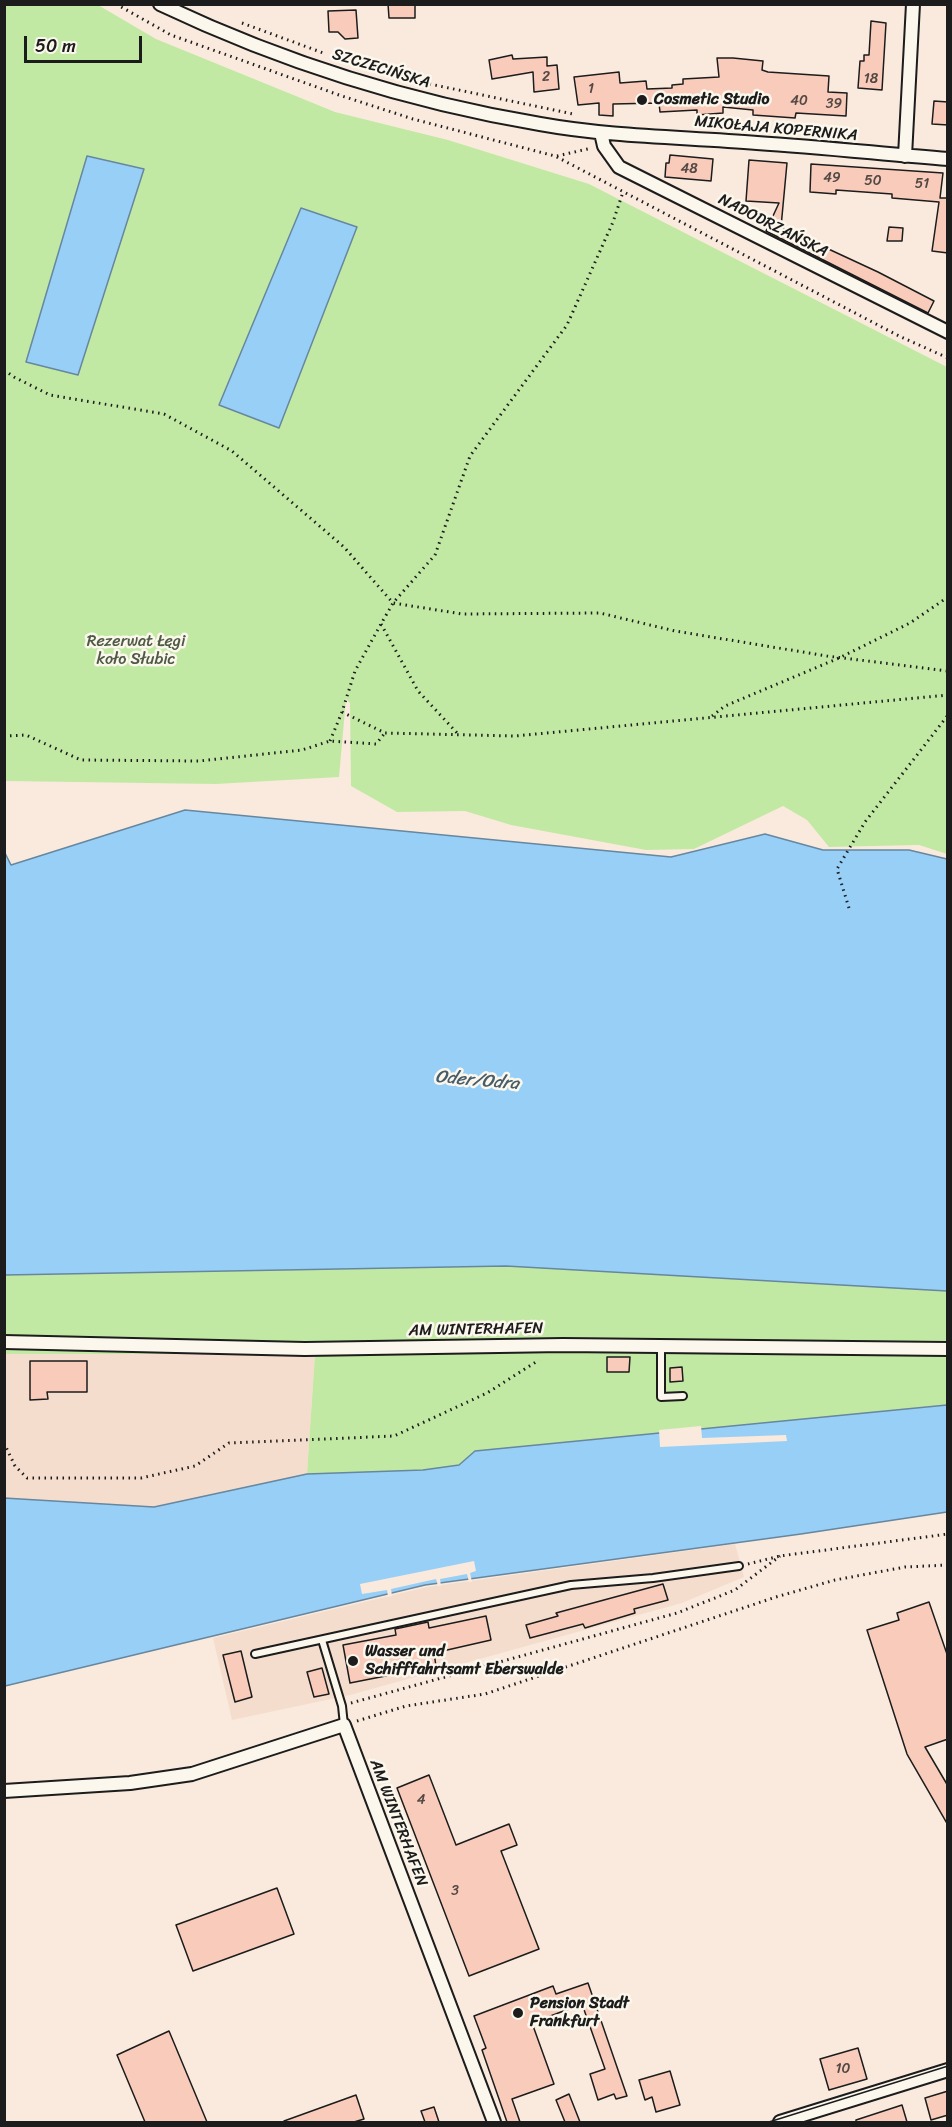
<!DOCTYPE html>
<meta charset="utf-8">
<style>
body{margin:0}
#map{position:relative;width:952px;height:2127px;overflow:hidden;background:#faeadd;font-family:Sriracha,sans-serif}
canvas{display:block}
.frame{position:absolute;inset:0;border:6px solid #1c1c1c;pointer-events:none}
.scale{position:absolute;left:24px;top:36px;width:118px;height:27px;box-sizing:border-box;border:3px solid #1c1c1c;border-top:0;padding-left:8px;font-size:18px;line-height:21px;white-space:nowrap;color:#1c1c1c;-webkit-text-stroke:4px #fbf7ec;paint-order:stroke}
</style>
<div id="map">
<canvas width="952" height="2127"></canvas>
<div class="frame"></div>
<div class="scale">50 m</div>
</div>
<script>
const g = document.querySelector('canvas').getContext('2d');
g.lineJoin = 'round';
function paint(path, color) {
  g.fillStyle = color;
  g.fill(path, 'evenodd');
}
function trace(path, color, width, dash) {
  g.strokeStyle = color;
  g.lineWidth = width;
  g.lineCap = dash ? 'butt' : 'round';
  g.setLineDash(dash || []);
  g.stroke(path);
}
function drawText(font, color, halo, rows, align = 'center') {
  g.font = font + ' Sriracha,sans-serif';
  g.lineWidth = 5;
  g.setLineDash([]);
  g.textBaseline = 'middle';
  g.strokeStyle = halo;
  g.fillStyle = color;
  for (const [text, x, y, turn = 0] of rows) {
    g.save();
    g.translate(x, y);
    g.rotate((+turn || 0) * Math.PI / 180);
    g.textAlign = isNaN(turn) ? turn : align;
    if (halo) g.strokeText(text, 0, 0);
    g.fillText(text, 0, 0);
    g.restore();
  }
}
paint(new Path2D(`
 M4 1354H315L307 1474 154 1507 5 1498Z
 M735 1544 744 1577 682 1603 350 1695 232 1720 213 1638 427 1587Z`), '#f5ddce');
paint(new Path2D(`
 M5 5H98L156 39 335 112 448 140 589 184 947 367V854L919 845 829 847 807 820 783 806 694 849 646 850 511 825 465 811 397 812 351 786 350 703 346 699 339 777 216 784 5 781ZM87 156 78 375 26 362Z
 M506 1266 947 1291V1405L475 1451 459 1465 424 1470 307 1474 315 1354H5L4 1275Z`), '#c2e9a4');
const water = new Path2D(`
 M87 156 144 169 78 375 26 362Z
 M301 208 357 227 279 428 219 405Z
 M185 810 671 857 765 834 823 850H909L947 859V1291L506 1266 5 1275V853L11 865Z
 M947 1405V1512L801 1534 425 1585 5 1686 4 1498 154 1507 307 1474 423 1470 459 1465 475 1451Z`);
paint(water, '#97cff7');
trace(water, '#66879f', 1.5);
paint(new Path2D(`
 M701 1426 702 1438 786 1435 787 1441 660 1447 659 1430Z
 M474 1561 476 1571 470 1573 472 1582H469L467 1574 440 1579 441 1586H438L436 1579 391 1589 392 1596 388 1597 387 1590 362 1594 360 1584Z`), '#faeadd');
const building = new Path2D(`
 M388 4H415V18H389Z
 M356 10 358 38 345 39 338 32H329L328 11Z
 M871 21 886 23 882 90 858 88 860 61H864V55H869Z
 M512 55 513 59 547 57V66L557 65 559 89 534 92 533 72 492 79 489 60Z
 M717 58H733L763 61 762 70 768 72 829 76 828 92 847 93 846 116 796 113 795 118 753 115V110L723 107V113L697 115V110L660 112 659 103 613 104V116L599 115V103L578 105 574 77 619 72 620 83 646 81 647 89 672 88V85L683 84V79L719 77Z
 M934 101 948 102V125L932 124Z
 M670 155 713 159 711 181 665 177 666 163H669Z
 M749 160 787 163 781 227 878 272 934 301 928 313 766 231 779 203 746 201Z
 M811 164 943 173 940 198H948V253L932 251 939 202 892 198V194L836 190V194L810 192Z
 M889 227 903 228 902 241H887Z
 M607 1357H630L629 1372H607Z
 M30 1361H87V1392H47L48 1399 30 1400Z
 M682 1367 683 1381 670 1382V1368Z
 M663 1584 668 1600 634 1609 635 1613 585 1628 583 1624 530 1638 526 1625 558 1616 556 1613Z
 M929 1602 948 1657V1739L925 1747 948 1786V1825L907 1754 867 1630 899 1620 897 1613Z
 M486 1616 491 1640 434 1653 436 1666 350 1683 343 1645 396 1635 395 1629 428 1622 429 1628Z
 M241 1651 252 1697 235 1702 223 1655Z
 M322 1668 329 1694 314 1697 307 1672Z
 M429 1775 456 1845 509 1824 517 1845 501 1851 539 1949 469 1976 397 1788Z
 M277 1888 294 1934 193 1971 176 1925Z
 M588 1983 627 2096 616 2099 614 2094 598 2100 590 2074 605 2069 582 2004 532 2023 554 2084 512 2099 520 2122H507L482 2050 486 2048 474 2016 553 1986 556 1994Z
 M169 2031 207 2122H145L117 2055Z
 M858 2048 867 2079 829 2090 820 2059Z
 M670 2071 680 2105 656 2112 652 2097 645 2100 639 2080Z
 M948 2091V2115L931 2120 925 2098Z
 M569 2094 580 2122H565L556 2100Z
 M356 2095 364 2119 354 2122H284V2121Z
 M902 2105 907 2122H856V2120Z
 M434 2107 439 2122H425L421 2111Z`);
paint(building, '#f8cbba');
trace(building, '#1c1c1c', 1.5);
const service = new Path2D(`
 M661 1346V1397L683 1396
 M322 1640 342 1706 344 1725
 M255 1654 571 1585 653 1578 739 1566`);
const minor = new Path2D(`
 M160 4C280 61 409 102 540 124 612 137 685 137 757 143 821 147 884 154 948 159
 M601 133 604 146 619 167 948 332
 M905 156 913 4
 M4 1342 305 1349 563 1345 948 1349
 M4 1791 130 1783 192 1774 344 1725 494 2122
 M780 2122 948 2070`);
trace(service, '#1c1c1c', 10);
trace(minor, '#1c1c1c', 16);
trace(new Path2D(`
 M116 4 171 35 339 95 413 119 555 156 899 336 948 358
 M242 23 326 54
 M406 79 573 114
 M557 156 592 148
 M4 370 14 377 50 395 164 414 232 451 344 547 393 603 462 614 600 613 675 631 827 656 948 671
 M381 624 418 691 459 735
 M342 712 385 733 515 736 948 695
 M712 716 725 706 839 658 910 623 948 597
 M4 736 26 735 81 760 199 761 302 750 330 741 376 744 385 733
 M330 741 342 712 355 671 381 624 393 603 435 555 470 456 567 325 613 222 623 192
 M849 908 837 869 865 822 948 715
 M4 1443 15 1466 27 1478H141L195 1466 229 1443 394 1436 487 1393 539 1360
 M748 1564 780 1556 948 1534
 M351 1703 677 1613 735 1590 780 1556
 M357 1721 406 1706 485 1694 776 1597 835 1580 905 1567 948 1565`), '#1c1c1c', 3, [1.5, 4.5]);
trace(service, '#fbf7ec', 6);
trace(minor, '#fbf7ec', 12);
trace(new Path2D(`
 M769 2122 948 2066`), '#1c1c1c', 1.5);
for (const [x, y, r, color] of [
 [642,100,6,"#1c1c1c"],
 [353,1661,6,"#1c1c1c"],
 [518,2013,6,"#1c1c1c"]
]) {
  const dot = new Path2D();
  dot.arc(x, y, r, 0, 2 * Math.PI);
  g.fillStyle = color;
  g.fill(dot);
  trace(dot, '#fbf7ec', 2);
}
drawText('14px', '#534844', null, [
 ["2",546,77],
 ["18",871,79],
 ["1",591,89],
 ["40",799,101],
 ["39",834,104],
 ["48",689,169],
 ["49",832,178],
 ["50",873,181],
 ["51",922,184],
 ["4",421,1800],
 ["3",455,1891],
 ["10",843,2069]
]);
drawText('16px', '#1c1c1c', '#fbf7ec', [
 ["SZCZECIŃSKA",381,69,17],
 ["MIKOŁAJA KOPERNIKA",776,129,5],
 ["NADODRZAŃSKA",773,226,27],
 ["AM WINTERHAFEN",476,1330,-1],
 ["AM WINTERHAFEN",398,1823,69]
]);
drawText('bold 16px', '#1c1c1c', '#fbf7ec', [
 ["Cosmetic Studio",654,100],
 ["Wasser und",365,1652],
 ["Schifffahrtsamt Eberswalde",365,1670],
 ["Pension Stadt",530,2004],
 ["Frankfurt",530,2022]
], 'left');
drawText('16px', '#4e5a45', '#fbf7ec', [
 ["Rezerwat Łęgi",136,642],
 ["koło Słubic",136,660]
]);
drawText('italic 18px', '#475b69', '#fbf7ec', [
 ["Oder/Odra",477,1081,5]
]);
</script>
